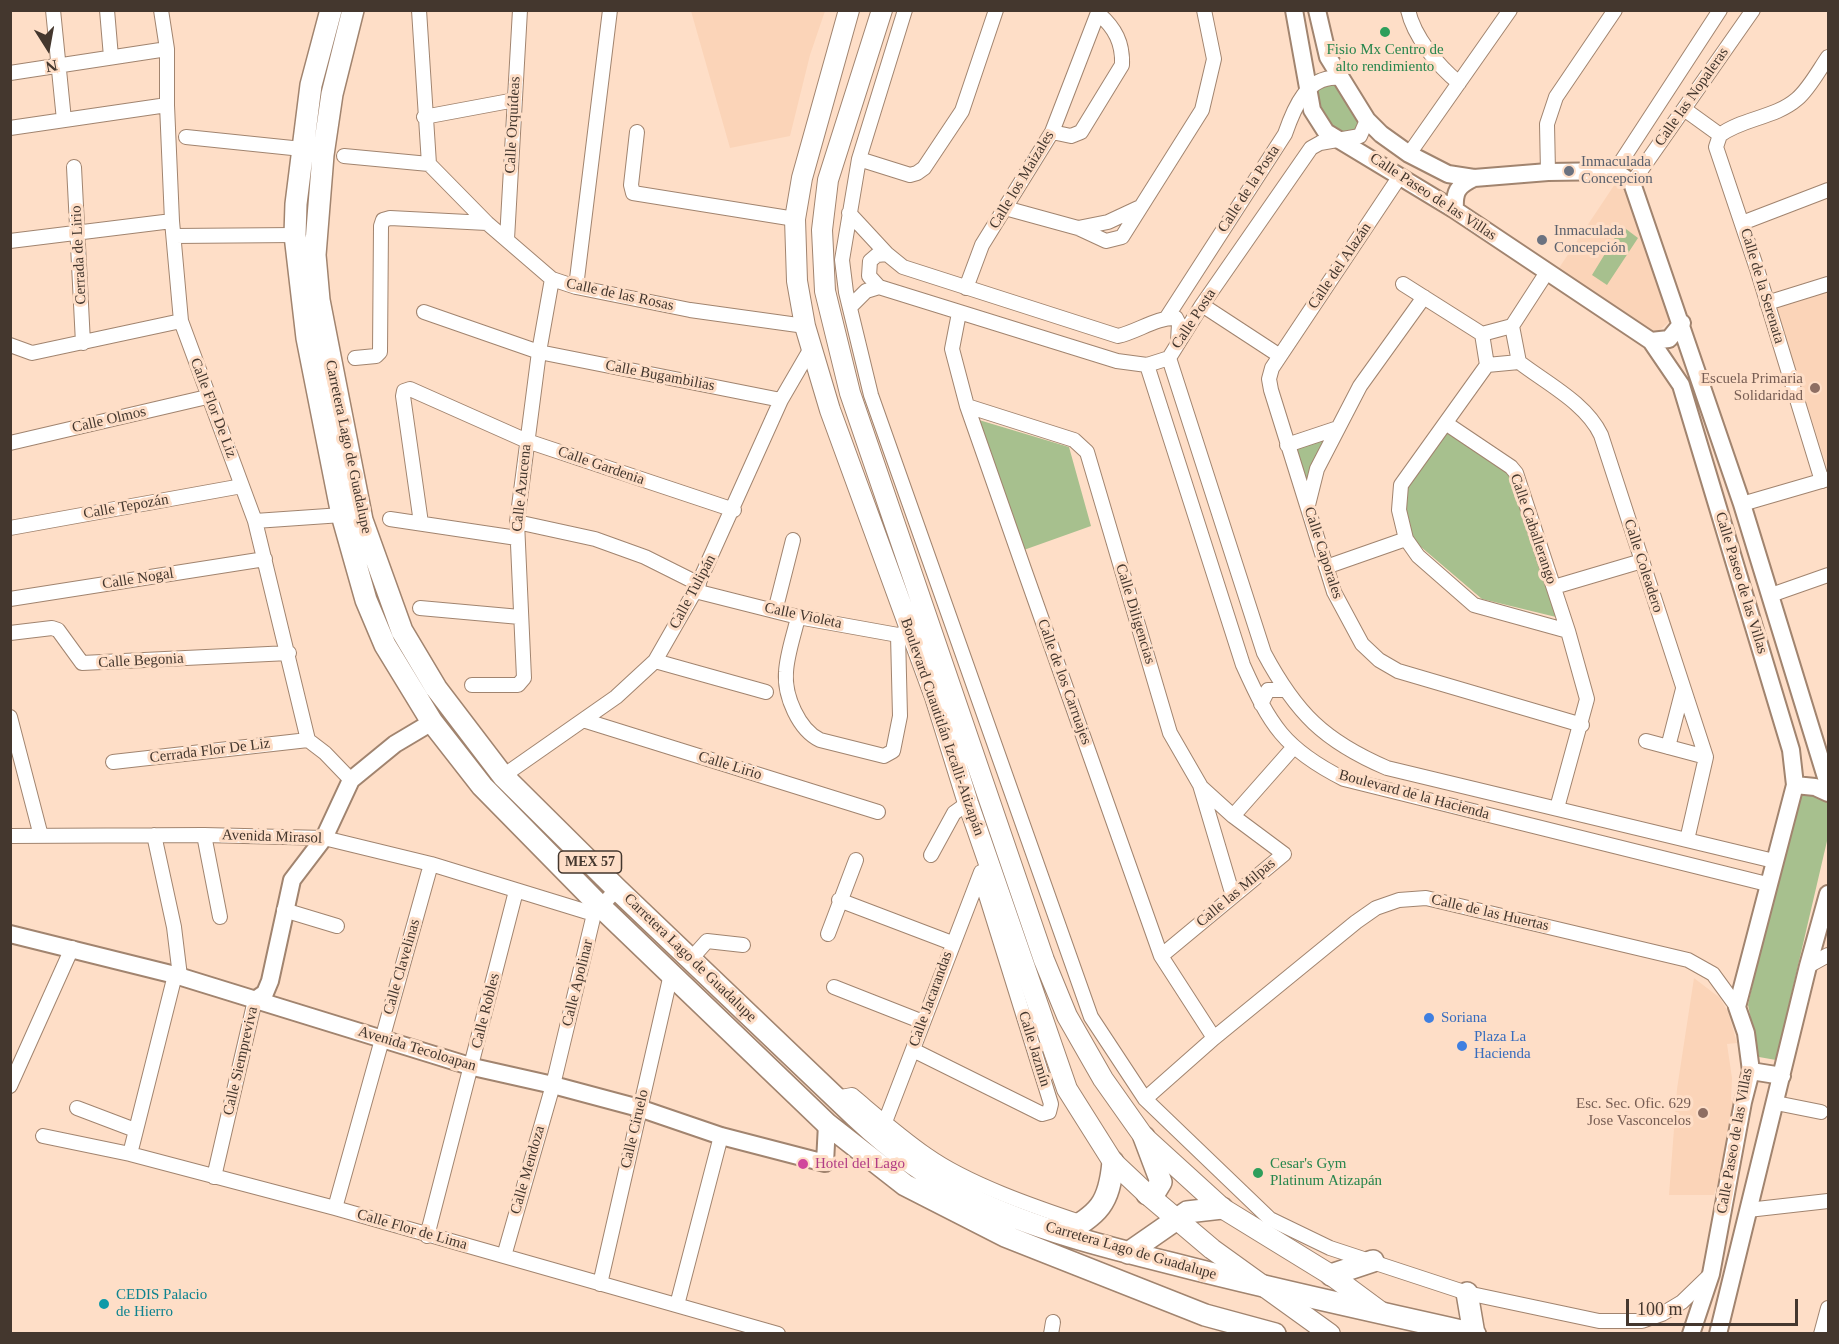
<!DOCTYPE html>
<meta charset="utf-8">
<style>
body{margin:0}
#map{position:relative;width:1839px;height:1344px;overflow:hidden;background:#fedec7;font-family:"Times New Roman",serif}
canvas{display:block}
.frame{position:absolute;inset:0;border:12px solid #44372e;pointer-events:none}
.north{position:absolute;left:18px;top:18px;width:60px;height:60px;-webkit-text-stroke:4px #fedec7;paint-order:stroke;rotate:169deg;font-size:16px;font-weight:700;line-height:24px;text-align:center;color:#44372e}
.north::after{content:'';display:block;margin:auto;width:21px;height:27px;background:#44372e;clip-path:polygon(50% 0,100% 100%,50% 72%,0 100%)}
.scale{position:absolute;left:1626px;top:1299px;width:172px;height:27px;box-sizing:border-box;border:3px solid #44372e;border-top:0;padding-left:8px;font-size:18px;line-height:21px;white-space:nowrap;color:#44372e;-webkit-text-stroke:4px #fedec7;paint-order:stroke}
</style>
<div id="map">
<canvas width="1839" height="1344"></canvas>
<div class="frame"></div>
<div class="north">N</div>
<div class="scale">100 m</div>
</div>
<script>
const g = document.querySelector('canvas').getContext('2d');
g.lineJoin = 'round';
function paint(path, color) {
  g.fillStyle = color;
  g.fill(path, 'evenodd');
}
function trace(path, color, width, dash) {
  g.strokeStyle = color;
  g.lineWidth = width;
  g.lineCap = dash ? 'butt' : 'round';
  g.setLineDash(dash || []);
  g.stroke(path);
}
function drawText(font, color, halo, rows, align = 'center') {
  g.font = font + ' "Times New Roman",serif';
  g.lineWidth = 6;
  g.setLineDash([]);
  g.textBaseline = 'middle';
  g.strokeStyle = halo;
  g.fillStyle = color;
  for (const [text, x, y, turn = 0] of rows) {
    g.save();
    g.translate(x, y);
    g.rotate((+turn || 0) * Math.PI / 180);
    g.textAlign = isNaN(turn) ? turn : align;
    if (halo) g.strokeText(text, 0, 0);
    g.fillText(text, 0, 0);
    g.restore();
  }
}
paint(new Path2D(`
 M691 11H825L810 55 790 136 730 148Z
 M1617 181 1628 189 1672 319 1653 336 1557 271Z
 M1828 289V471L1776 306Z
 M1694 978 1720 998 1728 1012 1737 1043 1727 1044 1732 1078 1731 1100 1735 1102 1729 1147 1714 1195H1669L1677 1089Z`), '#fbd4b8');
paint(new Path2D(`
 M1318 73 1334 74 1364 116 1359 131 1343 137 1323 128 1301 81Z
 M1622 226 1638 238 1607 285 1592 275Z
 M979 420 1069 447 1091 526 1021 551Z
 M1446 430 1510 472 1556 617 1482 599 1414 541 1403 509 1405 486Z
 M1332 433 1308 492 1290 446Z
 M1801 791 1822 794 1828 805 1827 841 1776 1060 1759 1057 1748 1005 1772 898Z`), '#a7c08e');
const minor = new Path2D(`
 M53 10 64 120
 M107 10 111 57
 M161 10 167 49V105L172 221 181 321 255 521 308 740 325 753 351 780
 M419 10 429 164 487 223 552 279 576 287 690 310 805 326
 M905 10 859 159 842 260 846 292 871 395 1091 1017 1145 1099 1270 1219 1330 1248 1467 1293 1599 1321H1642L1662 1314 1682 1302 1711 1274
 M1408 10C1414 37 1438 66 1459 83
 M10 73 167 49
 M1684 109 1720 135
 M424 117 515 100
 M10 128 167 105
 M637 132 631 185 633 193 795 219
 M1052 132 1071 136 1081 132 1122 65C1123 43 1115 28 1099 14
 M1720 135 1716 147 1757 269 1822 481
 M1720 135C1743 118 1775 118 1797 99 1809 89 1819 70 1828 57
 M186 137 302 149
 M1409 154 1510 10
 M344 156 429 164
 M859 159 910 175 917 173 924 168 962 111 996 10
 M74 167 83 343
 M1615 171 1720 10
 M1548 172 1547 124 1556 97 1615 10
 M1400 176 1272 368 1269 379 1271 390 1334 592 1362 644 1379 660 1398 671 1582 725
 M1632 183 1753 10
 M1005 208 1078 228 1106 241 1122 237 1202 110 1214 59 1204 10
 M849 213 887 254 903 267 1118 336C1137 332 1157 317 1176 318L1179 324 1178 341
 M1742 223 1828 190
 M1078 228 1108 222 1138 208
 M174 236 295 235
 M507 239 520 10
 M10 241 172 221
 M1403 284 1482 334 1512 326
 M576 287 610 10
 M879 287 869 276 870 261 877 255 887 254
 M966 288 982 245 1052 132 1099 10
 M1767 303 1828 284
 M1202 305 1280 356
 M850 307 866 291 879 287 1117 361 1147 365 1169 358 1202 305 1311 148 1320 143 1360 136 1367 120
 M424 312 539 352 781 400
 M959 313 952 349 967 406 1024 569 1161 956 1214 1038
 M1167 317 1285 134C1294 108 1307 75 1339 78
 M1512 326 1519 362C1546 383 1586 403 1601 435L1706 757 1687 840
 M1512 326 1547 272
 M1482 334 1487 365
 M10 345 32 353 181 321
 M355 358 376 356 380 352 381 226 383 220 390 218 487 223
 M1169 358 1264 653C1296 713 1324 741 1387 768L1774 861
 M1147 365 1243 665C1270 725 1284 749 1344 779L1767 884
 M1487 365 1401 485 1399 510 1406 539 1418 556 1474 605 1568 631
 M1487 365 1519 362
 M967 406 1074 440 1087 452 1170 733 1200 785 1233 896
 M1447 424 1511 467 1516 473 1568 631 1587 699 1557 808
 M10 443 207 397
 M1287 445 1338 428
 M1742 504 1828 479
 M1308 505 1317 469 1360 386 1424 297
 M390 519 517 538
 M255 521 342 515
 M517 522 595 539 645 557 699 584
 M421 523 403 396 404 391 410 389 527 441 734 510
 M10 528 242 486
 M1326 567 1406 539
 M1554 587 1642 561
 M695 591 798 617 898 635 904 633
 M1771 595 1828 575
 M10 599 265 559
 M420 608 520 617
 M775 611 793 540
 M798 617C794 635 787 654 786 672 784 696 799 730 820 740L884 756 893 751 900 716 898 635
 M10 633 52 628 58 630 82 663 289 653
 M655 661 766 692
 M472 685H518L524 678 517 522 539 352 552 279
 M1261 704 1268 690H1283
 M10 717 41 836
 M583 720 878 812
 M1646 741 1706 757
 M1668 747 1683 689
 M113 762 308 740
 M503 776 616 697 655 661 695 591 781 400 810 350
 M1233 816 1293 748
 M154 835 174 927 180 976
 M204 835 220 917
 M10 836 204 835 324 838 431 864 594 914
 M931 855 954 813 968 803
 M839 900 952 943
 M284 910 337 926
 M828 934 856 860
 M1161 956 1284 854 1233 816 1201 787
 M691 959 707 941 743 945
 M1808 966 1828 955
 M834 987 923 1022
 M913 1050 1042 1114 1049 1112 1051 1104 980 876 992 872
 M10 1086 72 948
 M1145 1099 1214 1038 1356 922 1376 908 1399 900 1426 898 1688 960 1713 974 1737 1007
 M838 1100 841 1097 852 1095C876 1115 901 1137 927 1155 968 1184 1035 1207 1083 1223
 M1776 1103 1821 1112
 M77 1108 135 1130
 M885 1122 981 872
 M43 1136 130 1154 335 1208 778 1334
 M130 1154 175 975
 M214 1177 255 1000
 M335 1208 431 864
 M1748 1210 1828 1201
 M427 1236 516 891
 M504 1256 553 1085 594 914 617 889
 M600 1284 671 974
 M677 1305 721 1136
 M1051 1334 1053 1322
 M1821 1334 1828 1308`);
const tertiary = new Path2D(`
 M1294 10 1312 110 1326 132 1455 210 1651 341 1681 385 1791 750 1795 785 1737 1007 1746 1033 1751 1071 1743 1102 1711 1274 1691 1334
 M1317 10 1328 57 1367 120 1381 134 1409 154 1448 174 1474 178 1548 172 1615 171 1632 183 1742 504 1828 784
 M1455 210C1454 192 1457 186 1474 178
 M1651 341 1669 339 1682 323
 M1795 785 1815 787 1828 793
 M10 934 175 975 473 1067 553 1085 639 1108 721 1136 825 1163
 M255 1000 265 993 270 981 292 880 324 838 351 780 395 744 432 722
 M1751 1071 1782 1076
 M825 1163 827 1124
 M1718 1334 1808 966 1828 894`);
const secondary = new Path2D(`
 M849 10 802 178 795 219 797 281 805 326 830 410 935 697 968 803 1067 1089 1113 1162 1147 1194 1212 1249 1330 1334
 M882 10 828 180 822 230 825 291 850 393 1044 960 1067 1016 1103 1079 1144 1137 1222 1208 1331 1275 1381 1312`);
const primary = new Path2D(`
 M331 10 311 85 296 204 295 235 307 338 342 515 366 600 385 645 432 722 482 786 601 907 827 1124 905 1185 1005 1236 1205 1315 1275 1334
 M353 10 332 94 323 155 315 255 319 300 362 520 402 631 436 688 503 776 617 889 856 1117C890 1149 928 1178 970 1198 1034 1229 1105 1247 1174 1264 1274 1290 1374 1311 1475 1334
 M1144 1137 1161 1182 1155 1192 1147 1194
 M1063 1234C1099 1213 1109 1205 1113 1162
 M1128 1253 1187 1212 1222 1208
 M1331 1275 1373 1261
 M1467 1293 1474 1334`);
trace(minor, '#a1846f', 16);
trace(tertiary, '#a1846f', 20);
trace(secondary, '#a1846f', 22);
trace(primary, '#a1846f', 24);
trace(minor, '#fff', 14);
trace(tertiary, '#fff', 16);
trace(secondary, '#fff', 20);
trace(primary, '#fff', 21);
for (const [x, y, r, color] of [
 [1385,32,6,"#2e9e5b"],
 [1569,171,6,"#6b7280"],
 [1542,240,6,"#6b7280"],
 [1815,388,6,"#8d6e63"],
 [1429,1018,6,"#3f7fe0"],
 [1462,1046,6,"#3f7fe0"],
 [1703,1113,6,"#8d6e63"],
 [803,1164,6,"#d1479c"],
 [1258,1173,6,"#2e9e5b"],
 [104,1304,6,"#0f9aa8"]
]) {
  const dot = new Path2D();
  dot.arc(x, y, r, 0, 2 * Math.PI);
  g.fillStyle = color;
  g.fill(dot);
  trace(dot, '#fedec7', 2);
}
for (const [x, y, w] of [
 [590,862,63]
]) {
  const box = new Path2D();
  box.roundRect(x - w / 2, y - 11, w, 22, 4.5);
  g.fillStyle = '#fedec7';
  g.fill(box);
  trace(box, '#44372e', 1.5);
}
drawText('bold 14px', '#44372e', null, [
 ["MEX 57",590,862]
]);
drawText('15px', '#27864d', '#fedec7', [
 ["Fisio Mx Centro de",1385,50],
 ["alto rendimiento",1385,67],
 ["Cesar's Gym",1270,1164,"left"],
 ["Platinum Atizapán",1270,1181,"left"]
]);
drawText('15px', '#44372e', '#fedec7', [
 ["Calle las Nopaleras",1692,97,-55],
 ["Calle Orquídeas",513,125,-87],
 ["Calle los Maizales",1022,180,-59],
 ["Calle de la Posta",1249,189,-57],
 ["Calle Paseo de las Villas",1433,197,33],
 ["Cerrada de Lirio",79,255,-93],
 ["Calle del Alazán",1340,266,-56],
 ["Calle de la Serenata",1762,286,73],
 ["Calle de las Rosas",620,295,12],
 ["Calle Posta",1194,319,-57],
 ["Calle Bugambilias",660,376,11],
 ["Calle Flor De Liz",213,408,69],
 ["Calle Olmos",109,420,-13],
 ["Carretera Lago de Guadalupe",348,447,78],
 ["Calle Gardenia",601,466,19],
 ["Calle Azucena",522,488,-84],
 ["Calle Tepozán",126,507,-10],
 ["Calle Caballerango",1533,529,71],
 ["Calle Caporales",1323,553,72],
 ["Calle Coleadero",1643,566,72],
 ["Calle Nogal",138,579,-9],
 ["Calle Paseo de las Villas",1741,583,73],
 ["Calle Tulipán",693,592,-62],
 ["Calle Diligencias",1135,614,73],
 ["Calle Violeta",803,616,12],
 ["Calle Begonia",141,661,-3],
 ["Calle de los Carruajes",1064,682,70],
 ["Boulevard Cuautitlán Izcalli-Atizapán",942,727,71],
 ["Cerrada Flor De Liz",210,751,-7],
 ["Calle Lirio",730,766,17],
 ["Boulevard de la Hacienda",1414,795,15],
 ["Avenida Mirasol",272,837,2],
 ["Calle las Milpas",1236,893,-40],
 ["Calle de las Huertas",1490,913,13],
 ["Carretera Lago de Guadalupe",690,958,44],
 ["Calle Clavelinas",402,967,-74],
 ["Calle Apolinar",578,983,-76],
 ["Calle Jacarandas",931,999,-70],
 ["Calle Robles",486,1011,-76],
 ["Avenida Tecoloapan",417,1049,17],
 ["Calle Jazmín",1034,1049,73],
 ["Calle Siempreviva",241,1061,-77],
 ["Calle Ciruelo",635,1129,-77],
 ["Calle Paseo de las Villas",1735,1141,-80],
 ["Calle Mendoza",528,1170,-74],
 ["Calle Flor de Lima",412,1230,16],
 ["Carretera Lago de Guadalupe",1131,1251,16]
]);
drawText('15px', '#5b616d', '#fedec7', [
 ["Inmaculada",1581,162],
 ["Concepcion",1581,179],
 ["Inmaculada",1554,231],
 ["Concepción",1554,248]
], 'left');
drawText('15px', '#785e54', '#fedec7', [
 ["Escuela Primaria",1803,379],
 ["Solidaridad",1803,396],
 ["Esc. Sec. Ofic. 629",1691,1104],
 ["Jose Vasconcelos",1691,1121]
], 'right');
drawText('15px', '#366cbe', '#fedec7', [
 ["Soriana",1441,1018],
 ["Plaza La",1474,1037],
 ["Hacienda",1474,1054]
], 'left');
drawText('15px', '#b23c85', '#fedec7', [
 ["Hotel del Lago",815,1164]
], 'left');
drawText('15px', '#0d838f', '#fedec7', [
 ["CEDIS Palacio",116,1295],
 ["de Hierro",116,1312]
], 'left');
</script>
